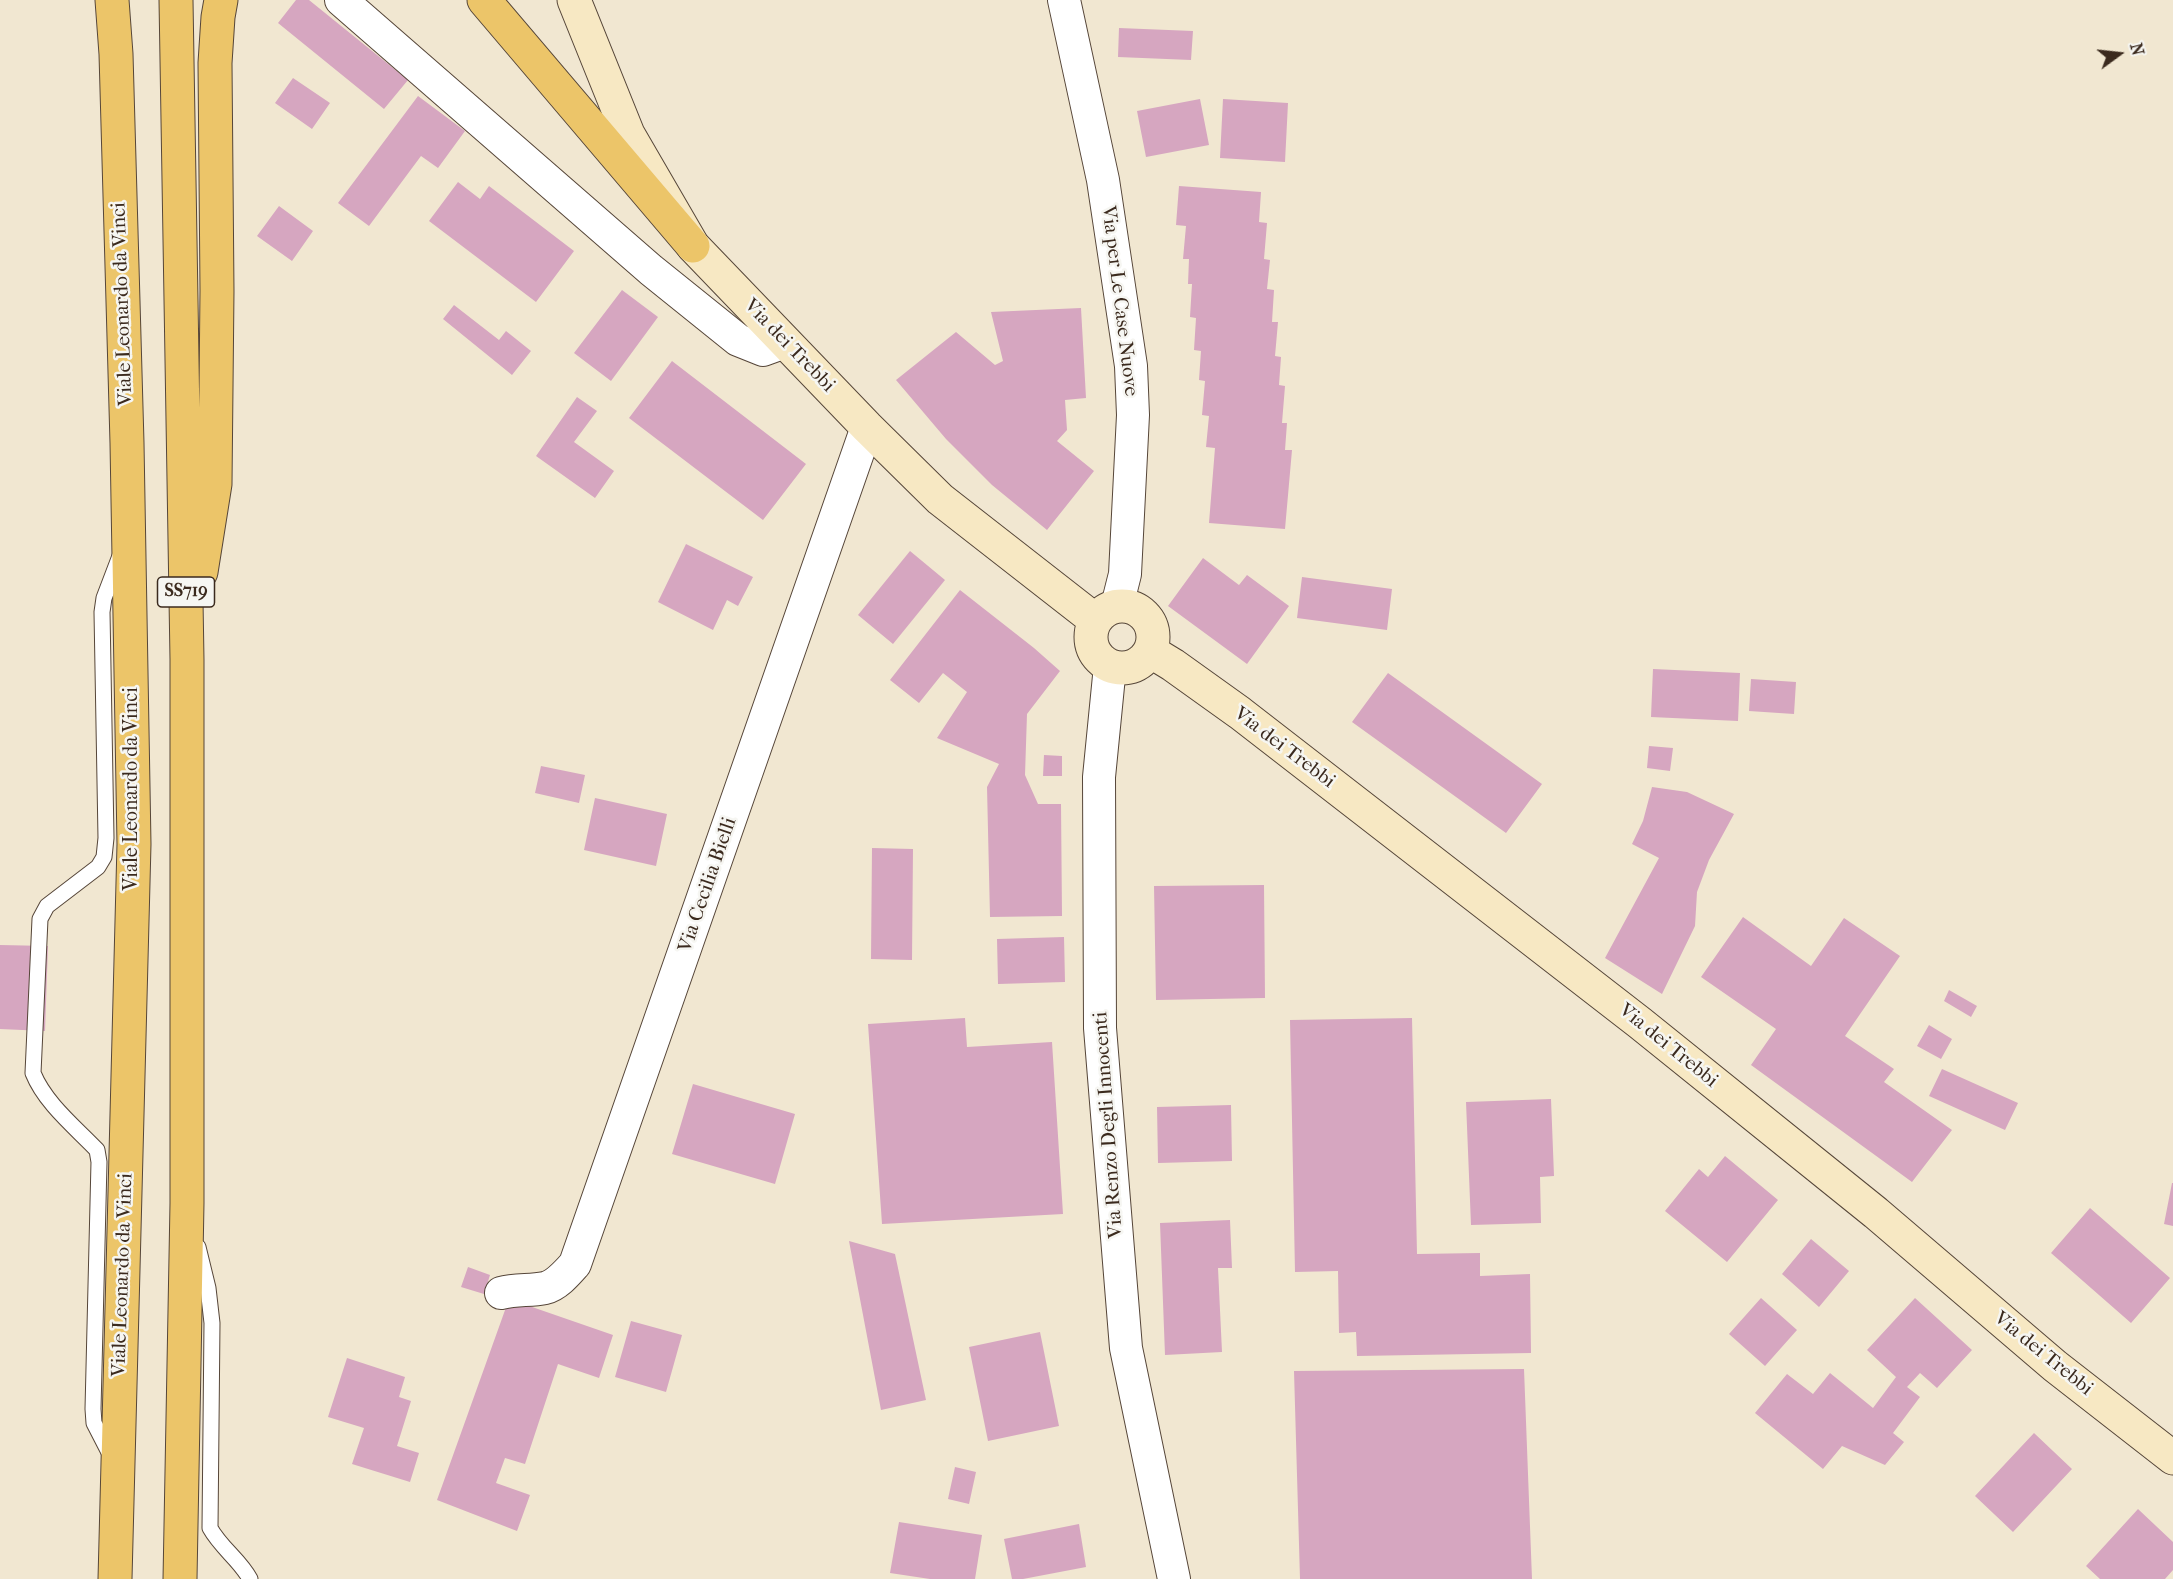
<!DOCTYPE html>
<style>
body{margin:0}
#map{position:relative;width:2173px;height:1579px;overflow:hidden;background:#f1e7d1;font-family:"IM FELL French Canon",serif}
canvas{display:block}
.north{position:absolute;left:2089px;top:24px;width:60px;height:60px;-webkit-text-stroke:4px #f6f6f2;paint-order:stroke;rotate:75deg;font-size:16px;font-weight:700;line-height:24px;text-align:center;color:#3b2a1e}
.north::after{content:'';display:block;margin:auto;width:21px;height:27px;background:#3b2a1e;clip-path:polygon(50% 0,100% 100%,50% 72%,0 100%)}
</style>
<div id="map">
<canvas width="2173" height="1579"></canvas>
<div class="north">N</div>
</div>
<script>
const g = document.querySelector('canvas').getContext('2d');
g.lineJoin = 'round';
function paint(path, color) {
  g.fillStyle = color;
  g.fill(path, 'evenodd');
}
function trace(path, color, width, dash) {
  g.strokeStyle = color;
  g.lineWidth = width;
  g.lineCap = dash ? 'butt' : 'round';
  g.setLineDash(dash || []);
  g.stroke(path);
}
function drawText(font, color, halo, rows, align = 'center') {
  g.font = font + ' "IM FELL French Canon",serif';
  g.lineWidth = 5;
  g.setLineDash([]);
  g.textBaseline = 'middle';
  g.strokeStyle = halo;
  g.fillStyle = color;
  for (const [text, x, y, turn = 0] of rows) {
    g.save();
    g.translate(x, y);
    g.rotate((+turn || 0) * Math.PI / 180);
    g.textAlign = isNaN(turn) ? turn : align;
    if (halo) g.strokeText(text, 0, 0);
    g.fillText(text, 0, 0);
    g.restore();
  }
}
paint(new Path2D(`
 M296 0H309L408 80 384 109 278 23Z
 M1119 28 1193 31 1191 60 1118 57Z
 M293 78 330 103 312 129 275 103Z
 M418 96 465 131 438 168 421 156 369 226 338 203Z
 M1200 99 1209 145 1146 157 1137 111Z
 M1223 99 1288 103 1285 162 1220 158Z
 M458 182 480 199 489 186 574 251 536 302 429 221Z
 M1179 186 1261 192 1259 222 1267 223 1264 259 1270 260 1267 289 1274 290 1272 322H1278L1275 356 1281 357 1279 385 1285 386 1282 423H1287L1285 450H1292L1285 529 1209 523 1215 448 1206 447 1209 416 1202 415 1205 381 1199 380 1201 351 1194 350 1196 318 1190 317 1192 284H1188L1189 259H1183L1186 226 1176 225Z
 M279 206 313 231 292 261 257 236Z
 M622 290 658 317 611 381 574 353Z
 M454 305 499 340 506 331 531 351 512 375 443 319Z
 M1081 308 1086 398 1065 400 1067 430 1057 441 1094 471 1047 530 992 485 946 439 896 380 956 332 995 365 1003 361 991 312Z
 M672 361 806 464 763 520 629 418Z
 M577 397 597 411 574 442 614 471 595 498 536 456Z
 M686 544 753 577 738 606 727 600 713 630 658 602Z
 M910 551 945 580 893 644 858 615Z
 M1203 558 1239 585 1247 575 1289 606 1247 664 1168 606Z
 M1302 577 1392 589 1387 630 1297 618Z
 M960 590 1034 648 1060 671 1027 714 1025 775 1038 804H1061L1062 916 990 917 987 787 999 764 937 738 967 692 943 673 919 703 890 680Z
 M1653 669 1740 673 1738 721 1651 717Z
 M1388 673 1542 784 1506 833 1352 722Z
 M1751 679 1796 682 1794 714 1749 711Z
 M1649 746 1673 748 1670 771 1647 768Z
 M1044 755 1062 756V776H1043Z
 M541 766 585 775 579 803 535 793Z
 M1652 787 1687 792 1734 814 1709 860 1697 892 1695 926 1662 994 1605 958 1659 858 1632 844 1643 821Z
 M595 798 667 814 656 866 584 850Z
 M872 848 913 849 912 960 871 959Z
 M1264 885 1265 998 1156 1000 1154 886Z
 M1743 917 1811 966 1844 918 1900 956 1845 1036 1894 1069 1884 1082 1952 1130 1912 1182 1751 1065 1776 1029 1701 977Z
 M1064 937 1065 982 998 984 997 939Z
 M0 945 48 946 45 1031 0 1029Z
 M1949 990 1977 1006 1971 1017 1944 1001Z
 M965 1018 967 1047 1052 1042 1063 1214 882 1224 868 1024Z
 M1412 1018 1417 1254 1480 1253V1276L1530 1274 1531 1353 1357 1356 1356 1332 1339 1333 1338 1271 1295 1272 1290 1020Z
 M1929 1025 1952 1039 1941 1059 1917 1046Z
 M1942 1069 2018 1103 2005 1130 1929 1096Z
 M693 1084 795 1114 775 1184 672 1154Z
 M1551 1099 1554 1176 1540 1177 1541 1223 1471 1225 1466 1102Z
 M1231 1105 1232 1161 1158 1163 1157 1107Z
 M1725 1156 1778 1200 1727 1262 1665 1211 1699 1169 1708 1177Z
 M2172 1183H2173V1226L2164 1224Z
 M2090 1208 2170 1278 2131 1323 2051 1253Z
 M1230 1220 1232 1268H1218L1222 1352 1165 1355 1160 1223Z
 M1811 1239 1849 1271 1819 1307 1782 1274Z
 M849 1241 895 1254 926 1400 881 1410Z
 M468 1267 490 1275 484 1294 461 1287Z
 M1761 1298 1797 1330 1765 1366 1729 1334Z
 M1915 1298 1972 1350 1937 1388 1920 1373 1907 1387 1920 1397 1893 1433 1904 1442 1885 1465 1842 1446 1823 1469 1755 1413 1787 1374 1813 1394 1830 1373 1873 1408 1896 1377 1867 1350Z
 M509 1299 613 1335 599 1378 558 1364 525 1464 505 1458 496 1483 530 1495 517 1531 437 1500Z
 M631 1321 682 1335 666 1392 615 1377Z
 M1040 1332 1059 1426 988 1441 969 1347Z
 M347 1358 405 1377 399 1397 411 1401 397 1446 419 1453 410 1482 352 1464 364 1428 328 1417Z
 M1524 1369 1532 1579H1300L1294 1371Z
 M2034 1433 2072 1469 2013 1532 1975 1496Z
 M955 1467 976 1472 969 1504 948 1499Z
 M2138 1509 2173 1542V1570L2165 1579H2100L2086 1566Z
 M899 1522 982 1535 975 1579H930L890 1573Z
 M1079 1524 1086 1567 1023 1579H1012L1004 1539Z`), '#d6a6c0');
const lane = new Path2D(`
 M198 1247 208 1288 212 1323 210 1528C221 1548 240 1560 250 1579
 M111 1456 94 1423 93 1409 99 1162 97 1150C75 1127 45 1103 33 1073L40 919 47 906 98 867 104 857 106 838 102 612 104 598 120 556`);
const street = new Path2D(`
 M341 0 651 270 738 340 763 350 785 342
 M1064 0 1103 180 1131 366 1133 415 1125 574 1117 606
 M1110 666 1099 777 1100 1028 1126 1348 1174 1579
 M501 1293C516 1289 530 1291 545 1288 557 1285 567 1273 575 1264L867 427`);
const secondary = new Path2D(`
 M574 0 628 134 693 246 867 427 940 499 1095 620
 M1091 637a31 31 0 1 1 62 0a31 31 0 1 1-62 0Z
 M1150 651 1173 665 1240 713 1640 1023 1876 1213 2055 1366 2173 1458`);
const highway = new Path2D(`
 M112 0 116 54 127 443 134 844 115 1579
 M176 0 187 659V1203L180 1579
 M484 0 693 246
 M201 572 215 484 217 291 215 63 218 17 221 0`);
trace(lane, '#564639', 17);
trace(street, '#564639', 34);
trace(secondary, '#564639', 35);
trace(highway, '#564639', 35);
trace(lane, '#fff', 15);
trace(street, '#fff', 32);
trace(secondary, '#f7e8c3', 33);
trace(highway, '#ecc569', 33);
for (const [x, y, w] of [
 [186,592,57]
]) {
  const box = new Path2D();
  box.roundRect(x - w / 2, y - 15, w, 30, 4.5);
  g.fillStyle = '#f6f6f2';
  g.fill(box);
  trace(box, '#3b2a1e', 1.5);
}
drawText('bold 18px', '#3b2a1e', null, [
 ["SS719",186,592]
]);
drawText('20px', '#3b2a1e', '#f6f6f2', [
 ["Via per Le Case Nuove",1119,301,83],
 ["Viale Leonardo da Vinci",123,304,-92],
 ["Via dei Trebbi",789,346,46],
 ["Via dei Trebbi",1284,748,37],
 ["Viale Leonardo da Vinci",132,789,-90],
 ["Via Cecilia Bielli",708,885,-71],
 ["Via dei Trebbi",1668,1046,39],
 ["Via Renzo Degli Innocenti",1109,1125,-94],
 ["Viale Leonardo da Vinci",123,1275,-88],
 ["Via dei Trebbi",2043,1354,39]
]);
</script>
